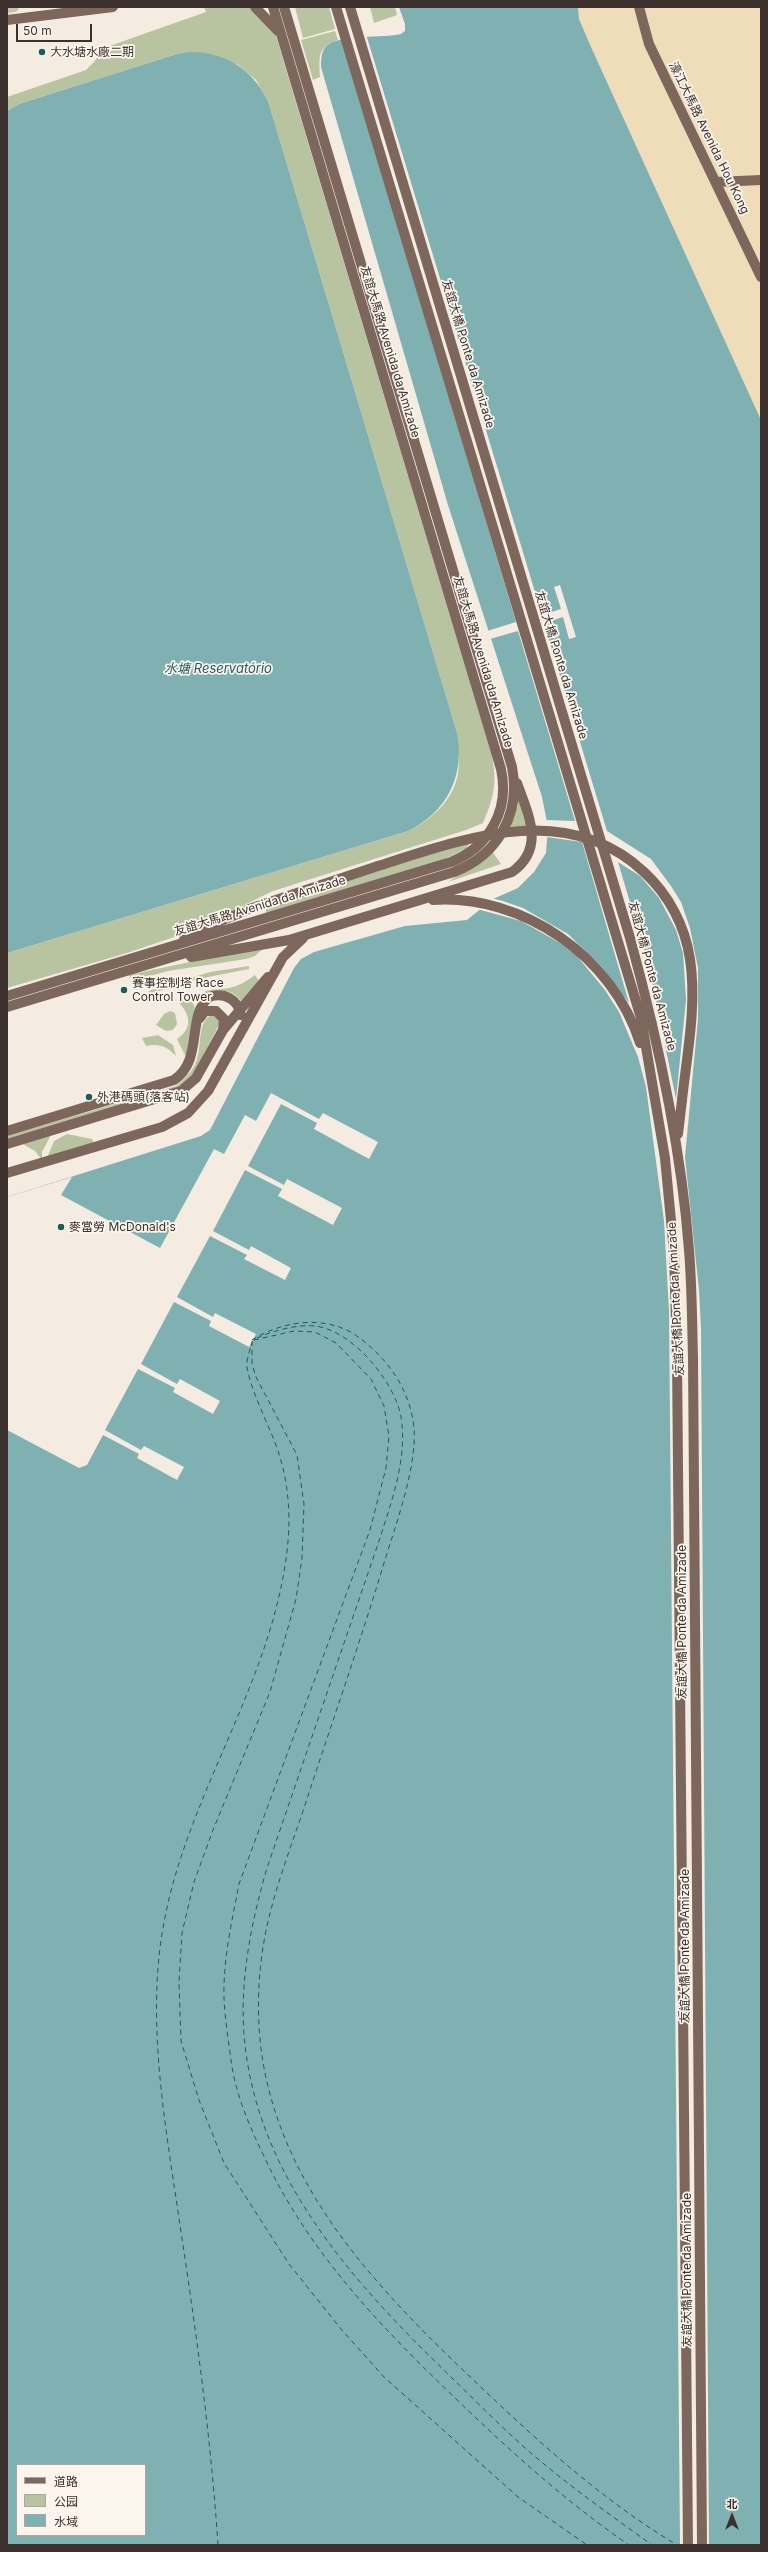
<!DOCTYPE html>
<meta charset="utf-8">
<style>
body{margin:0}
#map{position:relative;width:768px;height:2552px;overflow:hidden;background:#f4ebe1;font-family:Inter,"Noto Sans SC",sans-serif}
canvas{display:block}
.frame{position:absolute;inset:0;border:8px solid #3b302b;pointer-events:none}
.legend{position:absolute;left:16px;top:2464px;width:130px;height:72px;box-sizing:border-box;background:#fbf5ee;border:1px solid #aea6a0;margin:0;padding:5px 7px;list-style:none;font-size:12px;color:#3b302b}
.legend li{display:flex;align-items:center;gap:8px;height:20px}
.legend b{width:20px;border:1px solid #aea6a0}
.north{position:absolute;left:712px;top:2496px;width:40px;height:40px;-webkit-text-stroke:3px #fbf5ee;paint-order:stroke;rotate:0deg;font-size:11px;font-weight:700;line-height:16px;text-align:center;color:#3b302b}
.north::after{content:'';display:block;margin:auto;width:14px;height:18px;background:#3b302b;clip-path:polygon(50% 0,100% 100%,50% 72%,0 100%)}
.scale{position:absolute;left:16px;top:24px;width:76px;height:18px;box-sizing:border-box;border:2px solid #3b302b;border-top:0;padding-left:5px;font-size:12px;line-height:14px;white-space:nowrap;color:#3b302b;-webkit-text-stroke:3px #fbf5ee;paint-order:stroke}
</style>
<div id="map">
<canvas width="768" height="2552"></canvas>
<div class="frame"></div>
<ul class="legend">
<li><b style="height:5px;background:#7d675c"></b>道路</li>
<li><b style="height:11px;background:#b8c4a0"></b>公园</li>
<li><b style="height:11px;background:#7fb0b2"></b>水域</li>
</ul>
<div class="north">北</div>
<div class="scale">50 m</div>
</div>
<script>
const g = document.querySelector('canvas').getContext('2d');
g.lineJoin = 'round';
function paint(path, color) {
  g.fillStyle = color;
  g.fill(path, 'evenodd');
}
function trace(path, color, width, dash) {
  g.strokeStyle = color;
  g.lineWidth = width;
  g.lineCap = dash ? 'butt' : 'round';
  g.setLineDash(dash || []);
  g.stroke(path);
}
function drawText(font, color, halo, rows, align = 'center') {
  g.font = font + ' Inter,"Noto Sans SC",sans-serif';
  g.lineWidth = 3.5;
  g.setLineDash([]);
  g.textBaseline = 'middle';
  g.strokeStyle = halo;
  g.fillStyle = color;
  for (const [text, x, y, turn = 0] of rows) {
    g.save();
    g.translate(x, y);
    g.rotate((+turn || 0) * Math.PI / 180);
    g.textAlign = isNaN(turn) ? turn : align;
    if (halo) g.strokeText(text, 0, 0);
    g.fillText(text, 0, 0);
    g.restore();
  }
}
paint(new Path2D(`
 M204 7H249L276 36 492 756C497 785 494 796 483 823L466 830 273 891 186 933 127 953 7 988V953L408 831C431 820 454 800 458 773 460 760 457 746 457 733L268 101 256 80 237 64 177 54 19 104 7 111V97L86 70 95 61 101 49 206 12Z
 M295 7H329L335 29 303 38Z
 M370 7H395L397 15 374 23Z
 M335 31 338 40C317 47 319 57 320 77L313 80 301 40Z
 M516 791 526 826 510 828Z
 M471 841 466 849 440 861 266 913V907Z
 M492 851 501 864 448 882Z
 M266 946 255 956 246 959 168 971 135 980 128 975Z
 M249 966V969L198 979 149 994V991L210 972Z
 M255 975 259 981 241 1001C231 988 219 989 205 995L201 994C208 988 220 990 229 988 239 986 247 981 255 975Z
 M182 996 191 999 195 1008 186 1057 177 1039C192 1029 191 1016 180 1004Z
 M170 1011 175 1013 177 1024 173 1030 166 1031 156 1025 164 1014Z
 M211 1015 219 1018 220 1023 194 1073 177 1088 7 1139V1136L176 1086C185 1079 194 1070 197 1059 202 1045 197 1023 211 1015Z
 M158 1035 173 1045 176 1056C167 1046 159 1043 146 1046L142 1038Z
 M52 1133 42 1152V1160L35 1151 21 1143Z
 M67 1134 92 1139 95 1145 47 1158 54 1141Z`), '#b8c4a0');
paint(new Path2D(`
 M578 7H761V420L591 47 579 19Z`), '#efdcb8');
paint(new Path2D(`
 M399 7H578L579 19 591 47 761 420V2545H7V1197L201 1136 210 1130 294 968 301 959 314 952 405 926 467 920 493 899 518 888 534 872 546 853 548 827 542 797 448 505 321 67C321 59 321 49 329 44 343 35 383 38 401 34L405 31V24ZM17 2465H145V2535H17Z
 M190 52C226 52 252 69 268 101L457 733C465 776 447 812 408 831L7 953V111L19 104 177 54Z`), '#7fb0b2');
paint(new Path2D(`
 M366 34 542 615 561 609 554 587 560 585 576 637 569 639 563 617 544 623 607 831 651 859 671 886 681 902 690 928 698 968V1019L685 1157 699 1290 701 1328 709 2545H680L669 1311 664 1221 646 1087 638 1057 619 1012 605 990 576 955 560 943 521 921 477 909 491 898 503 901 523 908 568 934 602 967 629 1003 582 842 546 837 545 820 575 821 518 631 490 639 487 631 516 622 342 39ZM618 862 640 876 659 898 676 930 683 953 686 1000 676 1099 649 966Z
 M271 1093 319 1119 323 1113 378 1142 369 1159 314 1129 317 1123 281 1104 248 1166 284 1185 287 1179 342 1208 333 1225 278 1196 282 1189 245 1170 213 1231 249 1250 251 1246 291 1268 285 1280 244 1259 247 1255 210 1236 177 1297 213 1317 215 1313 256 1334 249 1347 209 1326 211 1321 174 1302 141 1364 177 1384 180 1379 220 1401 213 1414 173 1392 175 1388 138 1369 105 1430 141 1450 144 1446 184 1467 177 1480 137 1458 139 1454 103 1435 87 1465 79 1468 7 1430V1197L72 1177 61 1195 160 1248 214 1149 224 1154 245 1115 256 1121Z`), '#f4ebe1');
trace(new Path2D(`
 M257 1338C272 1331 298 1324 315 1326 352 1330 395 1382 401 1417 408 1458 391 1503 379 1541L266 1871C248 1935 236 2000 248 2066 270 2193 363 2292 452 2378 482 2407 512 2438 544 2464 579 2493 616 2519 652 2545
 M252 1340C282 1321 323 1315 354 1334 386 1356 410 1388 414 1428 417 1467 396 1524 384 1563 359 1646 330 1728 303 1811 289 1852 273 1894 265 1936 256 1982 256 2036 267 2082 296 2209 394 2305 485 2391 545 2448 607 2503 677 2545
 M254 1340 294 1331 315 1332 336 1343 371 1379 384 1406 389 1436 386 1468 370 1530 239 1884C232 1921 223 1959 224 1998 225 2020 229 2045 232 2067 237 2097 249 2125 262 2152 306 2249 378 2324 453 2396 509 2450 565 2501 629 2545
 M252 1341V1364L256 1377 297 1455 304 1504 302 1558 296 1599 270 1692 213 1830 194 1882 182 1933 179 1982 181 2041 199 2100 224 2163 289 2264 341 2329 384 2377 518 2497 587 2545
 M218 2545C211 2438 196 2331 180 2225 166 2129 146 2024 163 1928 185 1799 268 1689 286 1559 291 1525 290 1488 279 1454 271 1428 251 1393 247 1367 246 1360 250 1350 252 1343`), '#1f5a5e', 1, [5, 4]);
trace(new Path2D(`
 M7 8 14 7`), '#cdbbac', 10);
trace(new Path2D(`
 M255 7 278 31
 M336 7 641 1018 665 1158 674 1252 677 1358 688 2545
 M350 7 630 938C658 1040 681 1144 689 1250 692 1286 692 1322 693 1358L702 2545
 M639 7 649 44 761 277
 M7 20 113 7
 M716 182 761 180
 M433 900C523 894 613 957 640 1043
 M184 937 249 909 378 866
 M191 957 289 940 512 872C546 848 528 814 517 783
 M7 996 451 862C489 847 510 810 501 769L273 7
 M7 1007 454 872C498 855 521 814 512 767L284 7
 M199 1019 205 1011H216L224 1019 223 1030
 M7 1131 174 1080C204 1060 186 1016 209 997 224 992 238 999 241 1015
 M678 1134 682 1100
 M7 1144 181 1091 196 1078 223 1030 268 977
 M7 1173 162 1127 188 1113 208 1091 283 957 303 938`), '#7d675c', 10);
trace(new Path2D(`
 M378 866C465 838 567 800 644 872 669 895 685 926 690 959 697 1005 687 1054 682 1100`), '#7d675c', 10);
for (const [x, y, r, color] of [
 [42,52,4,"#1f5a5e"],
 [124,990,4,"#1f5a5e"],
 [89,1097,4,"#1f5a5e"],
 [61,1227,4,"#1f5a5e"]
]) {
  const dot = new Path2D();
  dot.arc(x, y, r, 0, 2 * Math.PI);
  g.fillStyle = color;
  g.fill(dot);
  trace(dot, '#fbf5ee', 1.5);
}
drawText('12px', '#3b302b', '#fbf5ee', [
 ["大水塘水廠二期",50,52],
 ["賽事控制塔 Race",132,983],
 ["Control Tower",132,997],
 ["外港碼頭(落客站)",97,1097],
 ["麥當勞 McDonald's",69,1227]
], 'left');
drawText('12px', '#3b302b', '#fbf5ee', [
 ["濠江大馬路 Avenida Hou Kong",709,138,64],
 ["友誼大馬路 Avenida da Amizade",390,352,73],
 ["友誼大橋 Ponte da Amizade",468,354,73],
 ["友誼大馬路 Avenida da Amizade",483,662,73],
 ["友誼大橋 Ponte da Amizade",561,665,73],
 ["友誼大馬路 Avenida da Amizade",260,906,-17],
 ["友誼大橋 Ponte da Amizade",652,976,75],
 ["友誼大橋 Ponte da Amizade",676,1299,-93],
 ["友誼大橋 Ponte da Amizade",682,1622,-90],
 ["友誼大橋 Ponte da Amizade",685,1946,-90],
 ["友誼大橋 Ponte da Amizade",687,2270,-90]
]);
drawText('italic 13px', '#1f5a5e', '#fbf5ee', [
 ["水塘 Reservatório",218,669]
]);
</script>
